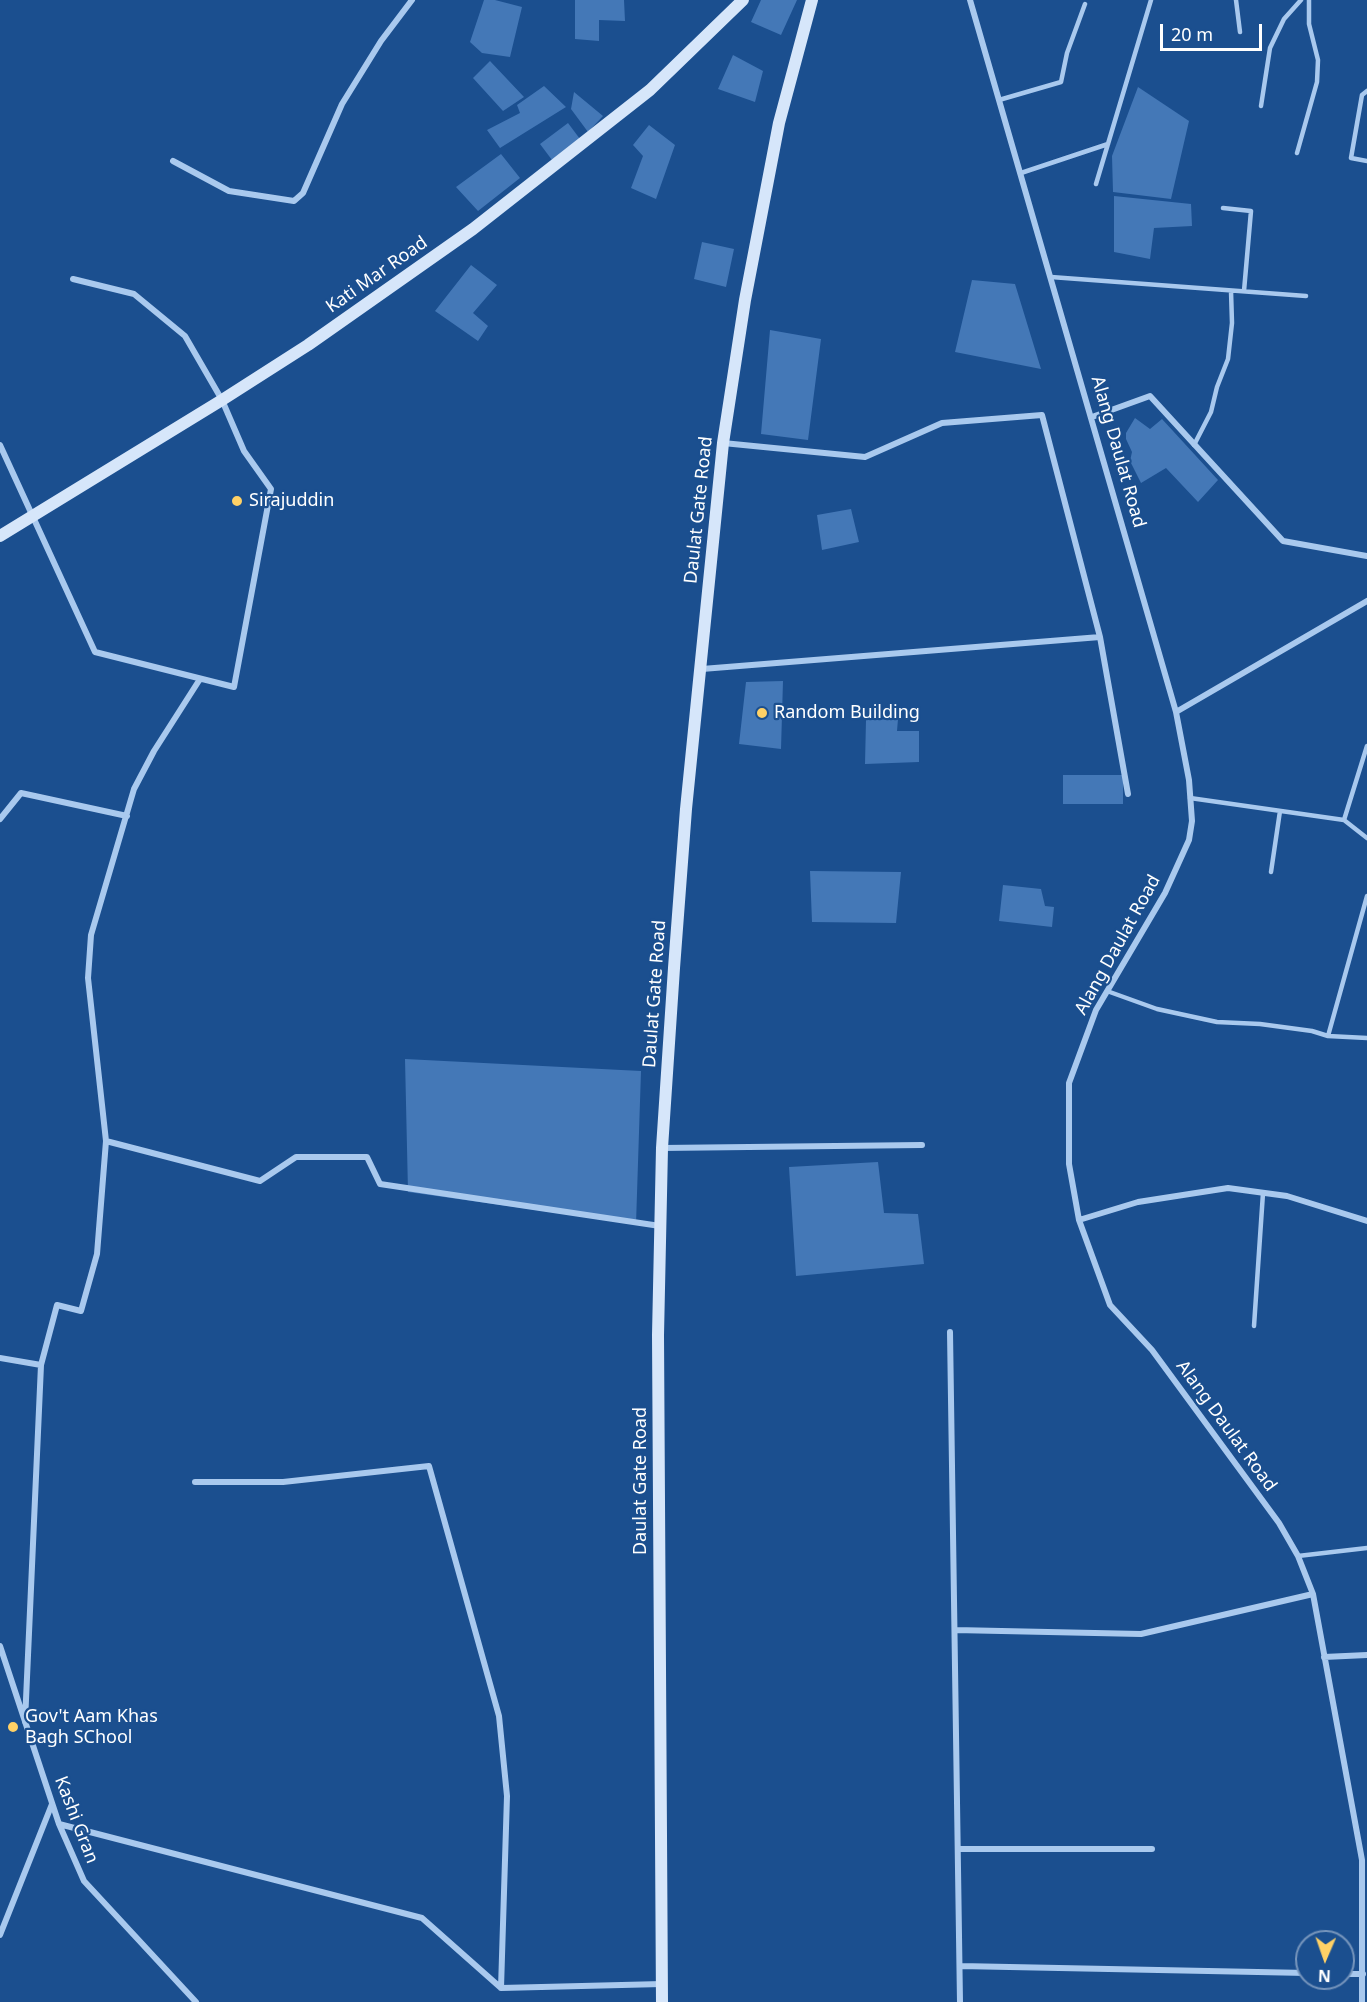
<!DOCTYPE html>
<style>
body{margin:0}
#map{position:relative;width:1367px;height:2002px;overflow:hidden;background:#1b4f8f;font-family:"Noto Sans",sans-serif}
canvas{display:block}
.north{position:absolute;left:1295px;top:1930px;width:60px;height:60px;box-sizing:border-box;background:#1b4f8f;border:2px solid #7695bc;border-radius:50%;rotate:182deg;font-size:16px;font-weight:700;line-height:24px;text-align:center;color:#fff}
.north::after{content:'';display:block;margin:auto;width:21px;height:27px;background:#ffd166;clip-path:polygon(50% 0,100% 100%,50% 72%,0 100%)}
.scale{position:absolute;left:1160px;top:24px;width:102px;height:27px;box-sizing:border-box;border:3px solid #fff;border-top:0;padding-left:8px;font-size:18px;line-height:21px;white-space:nowrap;color:#fff;-webkit-text-stroke:4px #1b4f8f;paint-order:stroke}
</style>
<div id="map">
<canvas width="1367" height="2002"></canvas>
<div class="north">N</div>
<div class="scale">20 m</div>
</div>
<script>
const g = document.querySelector('canvas').getContext('2d');
g.lineJoin = 'round';
function paint(path, color) {
  g.fillStyle = color;
  g.fill(path, 'evenodd');
}
function trace(path, color, width, dash) {
  g.strokeStyle = color;
  g.lineWidth = width;
  g.lineCap = dash ? 'butt' : 'round';
  g.setLineDash(dash || []);
  g.stroke(path);
}
function drawText(font, color, halo, rows, align = 'center') {
  g.font = font + ' "Noto Sans",sans-serif';
  g.lineWidth = 4.5;
  g.setLineDash([]);
  g.textBaseline = 'middle';
  g.strokeStyle = halo;
  g.fillStyle = color;
  for (const [text, x, y, turn = 0] of rows) {
    g.save();
    g.translate(x, y);
    g.rotate((+turn || 0) * Math.PI / 180);
    g.textAlign = isNaN(turn) ? turn : align;
    if (halo) g.strokeText(text, 0, 0);
    g.fillText(text, 0, 0);
    g.restore();
  }
}
paint(new Path2D(`
 M484 0H495L522 7 510 57 482 53 470 42Z
 M575 0H624L625 21 599 20V41L575 39Z
 M761 0H797L781 35 751 22Z
 M733 55 763 71 755 102 718 89Z
 M490 61 524 97 503 111 473 78Z
 M544 86 566 107 500 148 487 130 520 113 517 105Z
 M1138 87 1189 121 1171 199 1113 192 1112 156Z
 M574 92 603 116 588 132 571 109Z
 M568 123 580 139 552 160 540 144Z
 M649 125 675 145 656 199 631 188 643 156 633 145Z
 M501 154 520 178 478 211 456 187Z
 M1114 196 1191 204 1192 226 1154 228 1150 259 1114 252Z
 M702 242 734 249 726 287 694 279Z
 M471 265 497 285 473 313 488 326 478 341 435 311Z
 M972 280 1015 284 1041 369 955 352Z
 M770 330 821 339 808 440 761 434Z
 M1135 418 1150 429 1162 419 1218 480 1198 502 1166 468 1141 483 1130 461 1132 452 1126 439V433Z
 M851 509 859 542 822 550 817 515Z
 M783 681 781 749 739 744 746 682Z
 M898 719 897 731H919V762L865 764 866 720Z
 M1063 775H1123V804H1063Z
 M810 871 901 872 896 923 812 922Z
 M1003 885 1041 889 1045 906 1054 907 1052 927 999 921Z
 M405 1059 641 1071 636 1224 408 1192Z
 M878 1162 884 1213 918 1214 924 1264 796 1276 789 1167Z`), '#4478b7');
trace(new Path2D(`
 M1236 0 1240 32
 M1367 91 1362 95 1351 158 1367 161
 M999 100 1061 82 1067 53 1085 4
 M1261 106 1270 48 1284 19 1301 0
 M1297 153 1317 82 1318 60 1309 24V0
 M1021 173 1108 144
 M1096 184 1151 0
 M1223 208 1251 211 1244 291
 M1051 277 1306 296
 M1194 445 1211 412 1217 387 1228 359 1232 323 1231 291
 M1190 798 1344 820 1367 838
 M1344 820 1367 746
 M1271 872 1280 811
 M1107 991 1157 1009 1217 1022 1260 1024 1312 1031 1328 1036 1367 1038
 M1328 1036 1367 896
 M1254 1326 1263 1193
 M1298 1556 1367 1548`), '#a9c9ee', 4.5);
trace(new Path2D(`
 M970 0 1176 712 1189 780 1192 821 1189 840 1165 893 1096 1010 1069 1083V1164L1079 1220 1110 1305 1152 1350 1279 1523 1298 1556 1313 1594 1362 1860V2002
 M173 161 229 191 294 201 303 193 342 104 381 41 412 0
 M1092 417 1150 396 1283 541 1367 556
 M723 443 865 457 942 423 1042 415 1100 637 1128 794
 M0 445 95 652 234 687 271 489 244 451 222 400 185 336 134 294 73 279
 M702 669 1100 637
 M1176 712 1367 601
 M0 819 21 793 127 816
 M106 1141 260 1181 296 1157H367L380 1184 660 1226
 M662 1148 922 1145
 M1079 1220 1138 1202 1228 1188 1287 1196 1367 1221
 M950 1332 960 2002
 M0 1358 41 1365
 M195 1482H283L429 1466 499 1716 507 1796 501 1988
 M955 1630 1141 1634 1313 1594
 M0 1646 59 1824 84 1881 196 2002
 M1324 1657 1367 1655
 M25 1722 41 1365 57 1305 81 1311 97 1254 106 1141 88 978 91 935 134 789 154 751 200 679
 M59 1824 422 1918 501 1988 662 1984
 M958 1849H1152
 M0 1935 52 1804
 M960 1966 1307 1973
 M1343 1974H1363`), '#a9c9ee', 6);
trace(new Path2D(`
 M0 536 222 400 308 345 473 229 650 90 743 0
 M662 2002 658 1335 662 1148 674 968 686 809 723 443 745 300 779 123 812 0`), '#d6e6fa', 12);
for (const [x, y, r, color] of [
 [237,501,6,"#ffd166"],
 [762,713,6,"#ffd166"],
 [13,1727,6,"#ffd166"]
]) {
  const dot = new Path2D();
  dot.arc(x, y, r, 0, 2 * Math.PI);
  g.fillStyle = color;
  g.fill(dot);
  trace(dot, '#1b4f8f', 2);
}
drawText('18px', '#fff', '#1b4f8f', [
 ["Kati Mar Road",377,275,-35],
 ["Alang Daulat Road",1118,452,74],
 ["Daulat Gate Road",699,510,-84],
 ["Alang Daulat Road",1118,945,-61],
 ["Daulat Gate Road",655,994,-86],
 ["Alang Daulat Road",1226,1426,54],
 ["Daulat Gate Road",641,1481,-90],
 ["Kashi Gran",76,1820,69]
]);
drawText('18px', '#fff', '#1b4f8f', [
 ["Sirajuddin",249,501],
 ["Random Building",774,713],
 ["Gov't Aam Khas",25,1717],
 ["Bagh SChool",25,1738]
], 'left');
</script>
